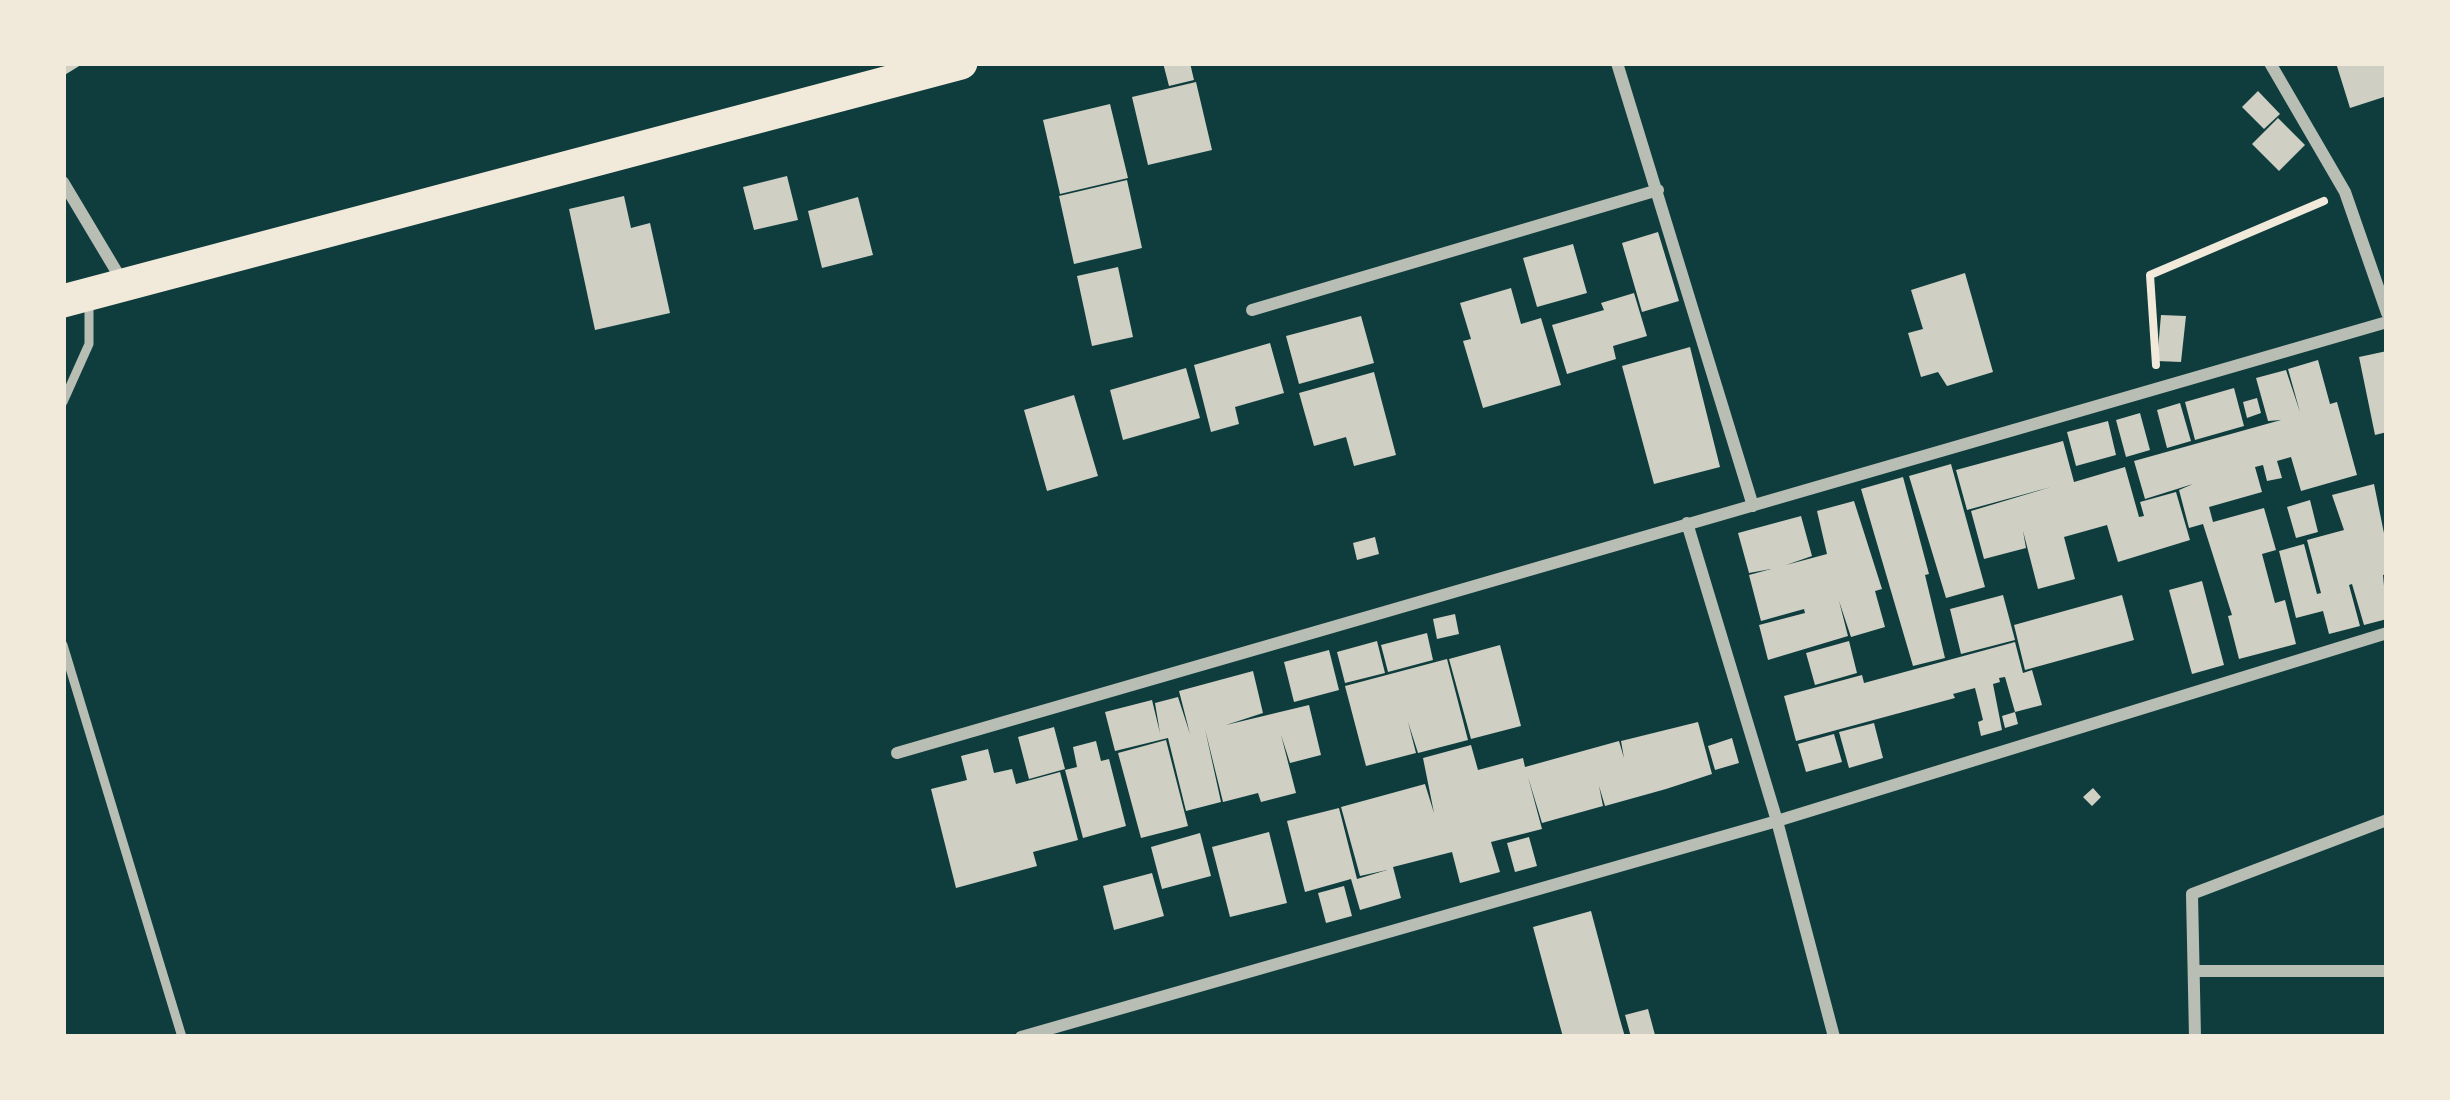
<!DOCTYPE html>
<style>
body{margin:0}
#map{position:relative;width:2450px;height:1100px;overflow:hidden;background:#0f3d3e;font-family:Poppins,sans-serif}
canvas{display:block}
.frame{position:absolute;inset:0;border:66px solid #f1e9da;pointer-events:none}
</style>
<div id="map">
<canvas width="2450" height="1100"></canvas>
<div class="frame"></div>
</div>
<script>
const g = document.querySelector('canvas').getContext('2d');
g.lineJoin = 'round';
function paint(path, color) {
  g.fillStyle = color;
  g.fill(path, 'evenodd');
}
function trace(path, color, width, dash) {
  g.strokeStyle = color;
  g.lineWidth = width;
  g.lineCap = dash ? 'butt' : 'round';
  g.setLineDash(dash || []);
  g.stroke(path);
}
paint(new Path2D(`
 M63 63H84L63 76Z
 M1163 63H1190L1194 80 1169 86Z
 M2336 63H2384L2387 96 2350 108Z
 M1196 82 1212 150 1148 165 1132 97Z
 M2258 91 2280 114 2264 129 2242 107Z
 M1110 104 1128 178 1060 194 1043 120Z
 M2278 118 2305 145 2279 171 2252 144Z
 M787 176 798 220 754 230 743 187Z
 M1127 180 1142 248 1074 264 1059 196Z
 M624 196 631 228 650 223 670 313 595 330 569 209Z
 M858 197 873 255 822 268 808 211Z
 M1658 232 1679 301 1642 312 1622 243Z
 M1573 244 1587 293 1537 307 1523 258Z
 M1118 267 1133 337 1092 346 1077 276Z
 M1965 273 1993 372 1947 386 1938 372 1921 377 1908 333 1923 329 1911 290Z
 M1511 288 1521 324 1541 318 1561 385 1483 408 1463 341 1471 339 1460 303Z
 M1634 293 1647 336 1613 346 1616 359 1567 374 1552 325 1604 310 1601 303Z
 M2161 315 2186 316 2181 362 2157 361Z
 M1361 316 1374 363 1299 384 1286 336Z
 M1270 343 1284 393 1235 407 1239 424 1211 432 1194 365Z
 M1690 347 1720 467 1654 484 1622 366Z
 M2387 351V432L2375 435 2359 357Z
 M2318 360 2330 404 2337 402 2357 475 2301 491 2291 457 2277 461 2282 478 2267 481 2263 465 2255 467 2262 492 2209 507 2213 522 2264 508 2276 550 2262 554 2275 603 2285 600 2296 644 2239 659 2228 616 2232 615 2203 524 2189 528 2179 490 2193 484 2145 499 2134 461 2281 420 2268 421 2256 378 2286 370 2300 412 2288 369Z
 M1186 368 1200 418 1123 440 1110 390Z
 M1374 372 1396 455 1354 466 1346 437 1314 446 1299 393Z
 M2234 388 2244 426 2195 440 2185 402Z
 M1074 395 1098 476 1047 491 1024 410Z
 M2257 398 2261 413 2247 418 2243 402Z
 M2180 403 2191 441 2167 448 2157 410Z
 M2140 413 2150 450 2126 457 2116 420Z
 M2108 421 2116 455 2076 466 2067 432Z
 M2063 441 2074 482 2125 467 2139 517 2144 516 2140 502 2176 492 2190 540 2118 562 2107 525 2064 537 2075 579 2038 589 2023 531 2026 548 1984 559 1971 511 2051 487 1967 510 1956 470Z
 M1951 464 1985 587 1946 598 1909 476Z
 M1903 477 1929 574 1925 575 1945 658 1913 666 1861 489Z
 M2374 484 2387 548V574L2383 575 2387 619 2364 625 2352 584 2349 585 2360 626 2329 634 2323 611 2296 618 2279 551 2304 544 2317 594 2321 593 2307 540 2344 530 2332 495Z
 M2310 500 2318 532 2296 538 2287 507Z
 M1854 501 1882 589 1875 591 1885 627 1851 637 1839 601 1848 636 1768 660 1759 625 1805 613 1804 609 1761 621 1749 575 1771 569 1749 573 1738 533 1801 516 1812 556 1786 565 1827 554 1817 511Z
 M1375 537 1379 554 1357 560 1353 543Z
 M2202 581 2224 665 2192 674 2169 590Z
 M2003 595 2015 640 1961 654 1950 609Z
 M2122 595 2134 640 2025 670 2014 625Z
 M1455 614 1459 634 1437 639 1433 619Z
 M1427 633 1433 660 1388 672 1381 645Z
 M1377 641 1385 673 1345 683 1337 652Z
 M1849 641 1857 673 1815 685 1806 653Z
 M2015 642 2023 673 2032 670 2042 705 2015 712 2005 677 1999 678 2000 682 1993 684 2002 730 1981 736 1978 722 1983 720 1975 688 1953 694 1955 698 1796 741 1784 696 1862 675 1864 683Z
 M1500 645 1521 726 1471 739 1449 659Z
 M1329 650 1339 690 1294 702 1284 662Z
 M1447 659 1468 740 1418 753 1408 722 1416 753 1366 766 1345 686Z
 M1253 671 1263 713 1226 725 1309 705 1321 755 1290 763 1281 735 1296 793 1261 802 1258 793 1223 802 1205 729 1221 802 1186 811 1168 738 1115 751 1105 712 1152 700 1160 733 1155 703 1178 697 1190 734 1179 691Z
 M2015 712 2018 724 2005 728 2002 716Z
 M1698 722 1712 774 1666 789 1605 806 1599 786 1603 806 1542 823 1528 777 1542 829 1491 842 1500 872 1460 883 1452 852 1393 867 1401 898 1360 910 1351 879 1305 892 1287 821 1339 808 1357 879 1387 870 1360 876 1341 807 1425 784 1434 813 1423 758 1471 745 1478 770 1523 758 1525 767 1619 741 1624 758 1621 741Z
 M1874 723 1883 758 1849 768 1839 732Z
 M1054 727 1065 769 1029 779 1018 737Z
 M1834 734 1842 762 1806 772 1798 744Z
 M1732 738 1739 763 1715 770 1708 746Z
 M1166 740 1188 826 1141 838 1118 753Z
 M1096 741 1101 761 1109 759 1126 826 1083 838 1065 770 1077 767 1073 747Z
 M988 749 994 773 1012 769 1016 784 1060 772 1078 840 1033 852 1037 866 956 888 931 789 967 780 961 756Z
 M2093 788 2101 797 2092 806 2083 797Z
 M1269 832 1287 903 1230 917 1212 847Z
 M1200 833 1211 876 1162 889 1151 847Z
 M1529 837 1537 866 1515 872 1507 843Z
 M1152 873 1164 916 1114 930 1103 886Z
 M1344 886 1352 916 1326 923 1318 893Z
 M1591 911 1619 1016 1625 1037H1563L1547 979 1533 927Z
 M1648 1009 1655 1035 1631 1037 1625 1015Z`), '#cfcfc3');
trace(new Path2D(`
 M2156 365 2150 275 2324 201`), '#f1e9da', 8);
trace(new Path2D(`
 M63 402 89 344V299
 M63 645 182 1037`), '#b8beb3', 9);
trace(new Path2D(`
 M1617 63 1753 506
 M2270 63 2345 192 2387 313
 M63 182 124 284
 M1252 310 1658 190
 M1687 523 1777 821 1834 1037
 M897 753 2387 322
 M2194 971H2387
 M1021 1037 1777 821 2387 633
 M2195 1037 2192 894 2387 820`), '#b8beb3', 12);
trace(new Path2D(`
 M63 301 961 63`), '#f1e9da', 33);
</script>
